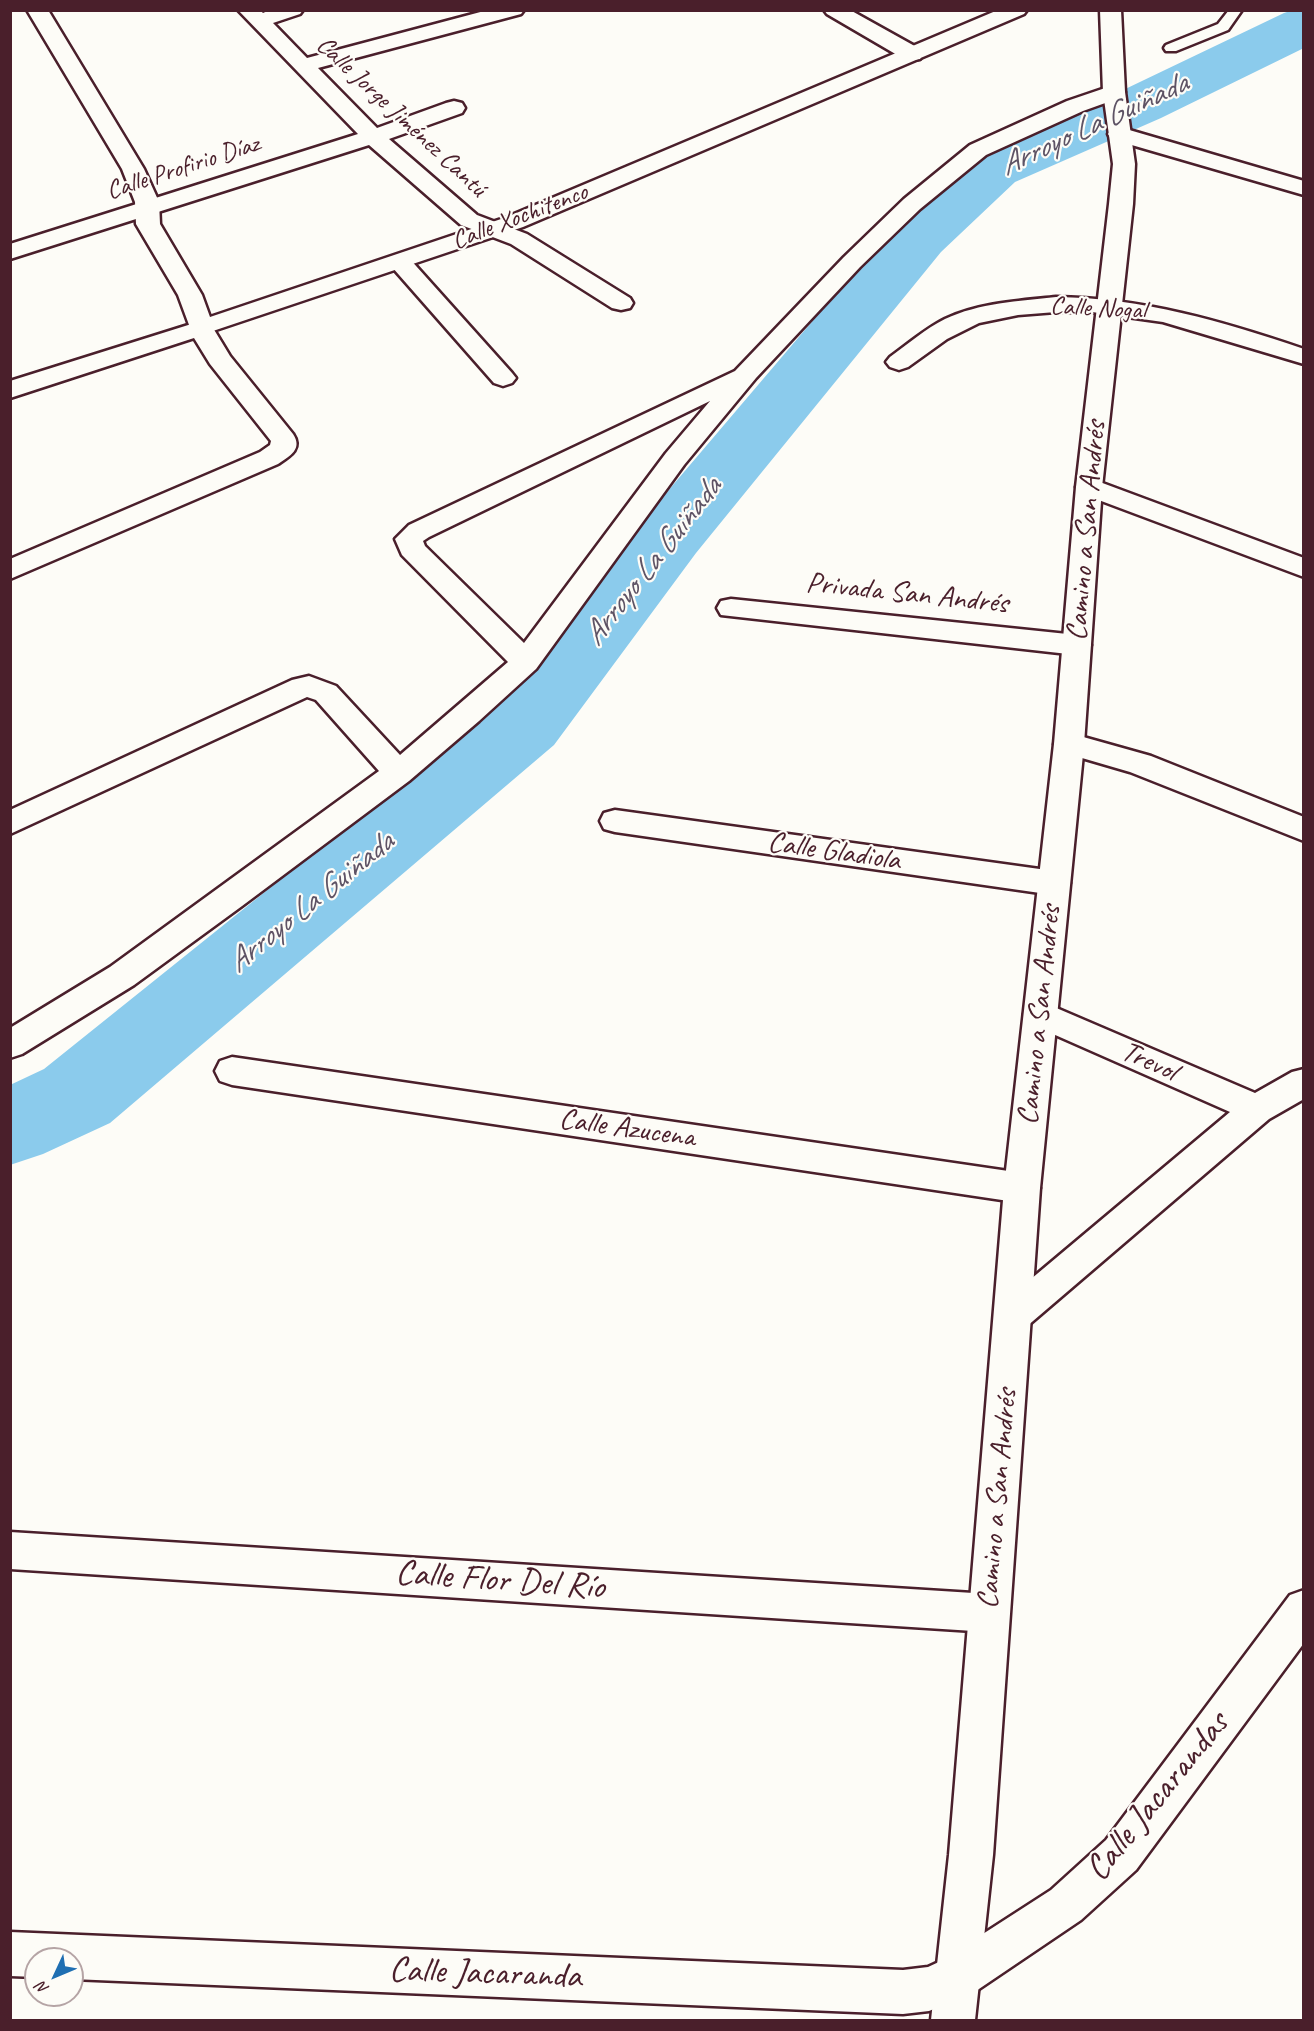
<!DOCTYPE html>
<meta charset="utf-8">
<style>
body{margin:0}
#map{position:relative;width:1314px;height:2031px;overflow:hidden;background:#fdfcf7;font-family:Caveat,sans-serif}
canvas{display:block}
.frame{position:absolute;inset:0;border:12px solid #4a1f2b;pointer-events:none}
.north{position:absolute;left:24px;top:1947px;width:60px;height:60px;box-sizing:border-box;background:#fdfcf7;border:2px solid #b5a4a5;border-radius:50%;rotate:226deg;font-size:16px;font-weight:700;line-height:24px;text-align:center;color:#4a1f2b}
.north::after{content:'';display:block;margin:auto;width:21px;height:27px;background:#1f6fb2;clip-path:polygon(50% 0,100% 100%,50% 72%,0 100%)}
</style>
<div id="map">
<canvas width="1314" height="2031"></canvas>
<div class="frame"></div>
<div class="north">N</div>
</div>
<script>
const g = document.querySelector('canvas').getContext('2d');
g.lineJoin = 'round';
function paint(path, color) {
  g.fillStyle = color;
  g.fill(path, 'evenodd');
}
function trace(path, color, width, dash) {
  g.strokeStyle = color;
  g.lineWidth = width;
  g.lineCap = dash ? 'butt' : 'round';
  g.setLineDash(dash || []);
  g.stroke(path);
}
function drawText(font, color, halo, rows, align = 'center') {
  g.font = font + ' Caveat,sans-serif';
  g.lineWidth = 4.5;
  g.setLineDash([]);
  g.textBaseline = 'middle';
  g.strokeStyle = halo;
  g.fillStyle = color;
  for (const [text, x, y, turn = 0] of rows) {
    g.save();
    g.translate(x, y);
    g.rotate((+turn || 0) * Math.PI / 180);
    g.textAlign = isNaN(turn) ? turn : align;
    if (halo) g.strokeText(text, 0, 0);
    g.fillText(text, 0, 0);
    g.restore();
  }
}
paint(new Path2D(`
 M1293 10H1304V48L1161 118 1015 182 941 252 696 553 554 745 110 1123 43 1154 10 1165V1085L44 1069 498 705 644 519 895 224 971 156 1119 92 1284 13Z`), '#8bcbec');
const lane = new Path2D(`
 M1229 10H1242L1228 30 1176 51H1166L1164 48 1166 45 1218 24Z`);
const street = new Path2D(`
 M238 10H260L263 13 270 10H303L300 14 273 23 307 58 488 10H524L521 14 318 68 377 128 446 103 454 101 462 103 465 108 462 113 389 139 477 215 527 234 630 298 633 303 630 308 621 310 612 308 511 244 461 225 369 145 10 259V244L358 134Z
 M824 10H850L920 49 923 54 920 59 912 60 904 59 827 14Z
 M1114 85 1122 87 1125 92 1122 97 1083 111 986 155 920 209 860 267 756 378 684 465 536 669 479 721 409 781 242 906 134 985 22 1054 10 1058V1028L110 967 379 771 316 700 307 697 10 834V810L292 680 309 676 336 686 400 755 508 662 402 555 395 539 409 525 735 371 844 257 904 199 970 145 1067 101ZM710 401 666 453 524 643 425 546 423 541 429 537Z
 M1119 127 1304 181V195L1111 139 1108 134 1111 129Z
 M400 255 408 257 512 373 516 378 512 383 503 386 494 383 392 267 388 262 392 257Z
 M1056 297C1142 298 1222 321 1304 349V364L1163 322 1092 312H1056L1018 315 979 323 947 339 908 367 899 370 890 367 886 362 890 357C908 344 925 329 945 319 979 303 1019 301 1056 297Z
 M201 321 210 323 230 356 293 434C303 449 290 456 278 464L10 579V559L260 452 270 445 271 441 210 364 194 338 10 398V381Z
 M1089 478 1304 558V577L1080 493 1076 487 1080 481Z
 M731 599 1077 635 1087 638 1091 645 1087 652 1077 655 721 615 717 608 721 601Z
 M1069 733 1151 756 1304 817V841L1130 772 1058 751 1054 744 1058 737Z
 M615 810 1054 871 1065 875 1070 883 1065 891 1054 895 615 832 604 829 600 821 604 813Z
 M1040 1001 1255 1093 1292 1072 1304 1069V1099L1269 1119 1026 1327 1013 1332 1000 1327 995 1316 1000 1305 1230 1112 1028 1023 1024 1014 1028 1005Z
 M232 1057 1022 1173 1034 1178 1040 1188 1034 1198 1022 1203 232 1085 220 1081 215 1071 220 1061Z
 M10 1532 989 1594 1003 1599 1009 1613 1003 1627 989 1632 10 1569Z
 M1304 1590V1643L1136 1870 1081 1920 973 1993 929 2011 903 2014 72 1979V1959H36V1977L10 1976V1932L903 1970 928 1967 941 1961 1051 1890 1106 1840 1290 1595Z`);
const secondary = new Path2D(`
 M27 10H48L144 169 159 202 160 224 202 295 210 317 507 217 998 10H1027L1024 14 523 227 201 335 192 333 178 295 136 224 135 202 122 169Z
 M1100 10H1121L1125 92 1135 164 1133 204 1102 487 1084 744 1040 1188 993 1855 975 2020H931L949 1855 1004 1188 1054 744 1076 487 1109 204 1113 164 1103 92Z`);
trace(lane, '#4a1f2b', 5);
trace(street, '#4a1f2b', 5);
trace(secondary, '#4a1f2b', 5);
paint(lane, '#fdfcf7');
paint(street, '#fdfcf7');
paint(secondary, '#fdfcf7');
drawText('26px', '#4a1f2b', '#fdfcf7', [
 ["Calle Jorge Jiménez Cantú",401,117,43],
 ["Calle Profirio Díaz",183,168,-18],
 ["Calle Xochitenco",520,217,-21],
 ["Calle Nogal",1098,309,3]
]);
drawText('30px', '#4a1f2b', '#fdfcf7', [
 ["Camino a San Andrés",1087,531,-85],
 ["Privada San Andrés",907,594,6],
 ["Calle Gladiola",834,852,8],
 ["Camino a San Andrés",1040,1015,-84],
 ["Trevol",1149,1062,24],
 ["Calle Azucena",627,1129,8],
 ["Camino a San Andrés",998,1499,-85]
]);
drawText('italic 32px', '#5e5365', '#fdfcf7', [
 ["Arroyo La Guiñada",1094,125,-25],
 ["Arroyo La Guiñada",653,562,-52],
 ["Arroyo La Guiñada",311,903,-39]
]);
drawText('36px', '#4a1f2b', '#fdfcf7', [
 ["Calle Flor Del Río",500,1581,4],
 ["Calle Jacarandas",1158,1797,-51],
 ["Calle Jacaranda",485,1974,2]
]);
</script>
